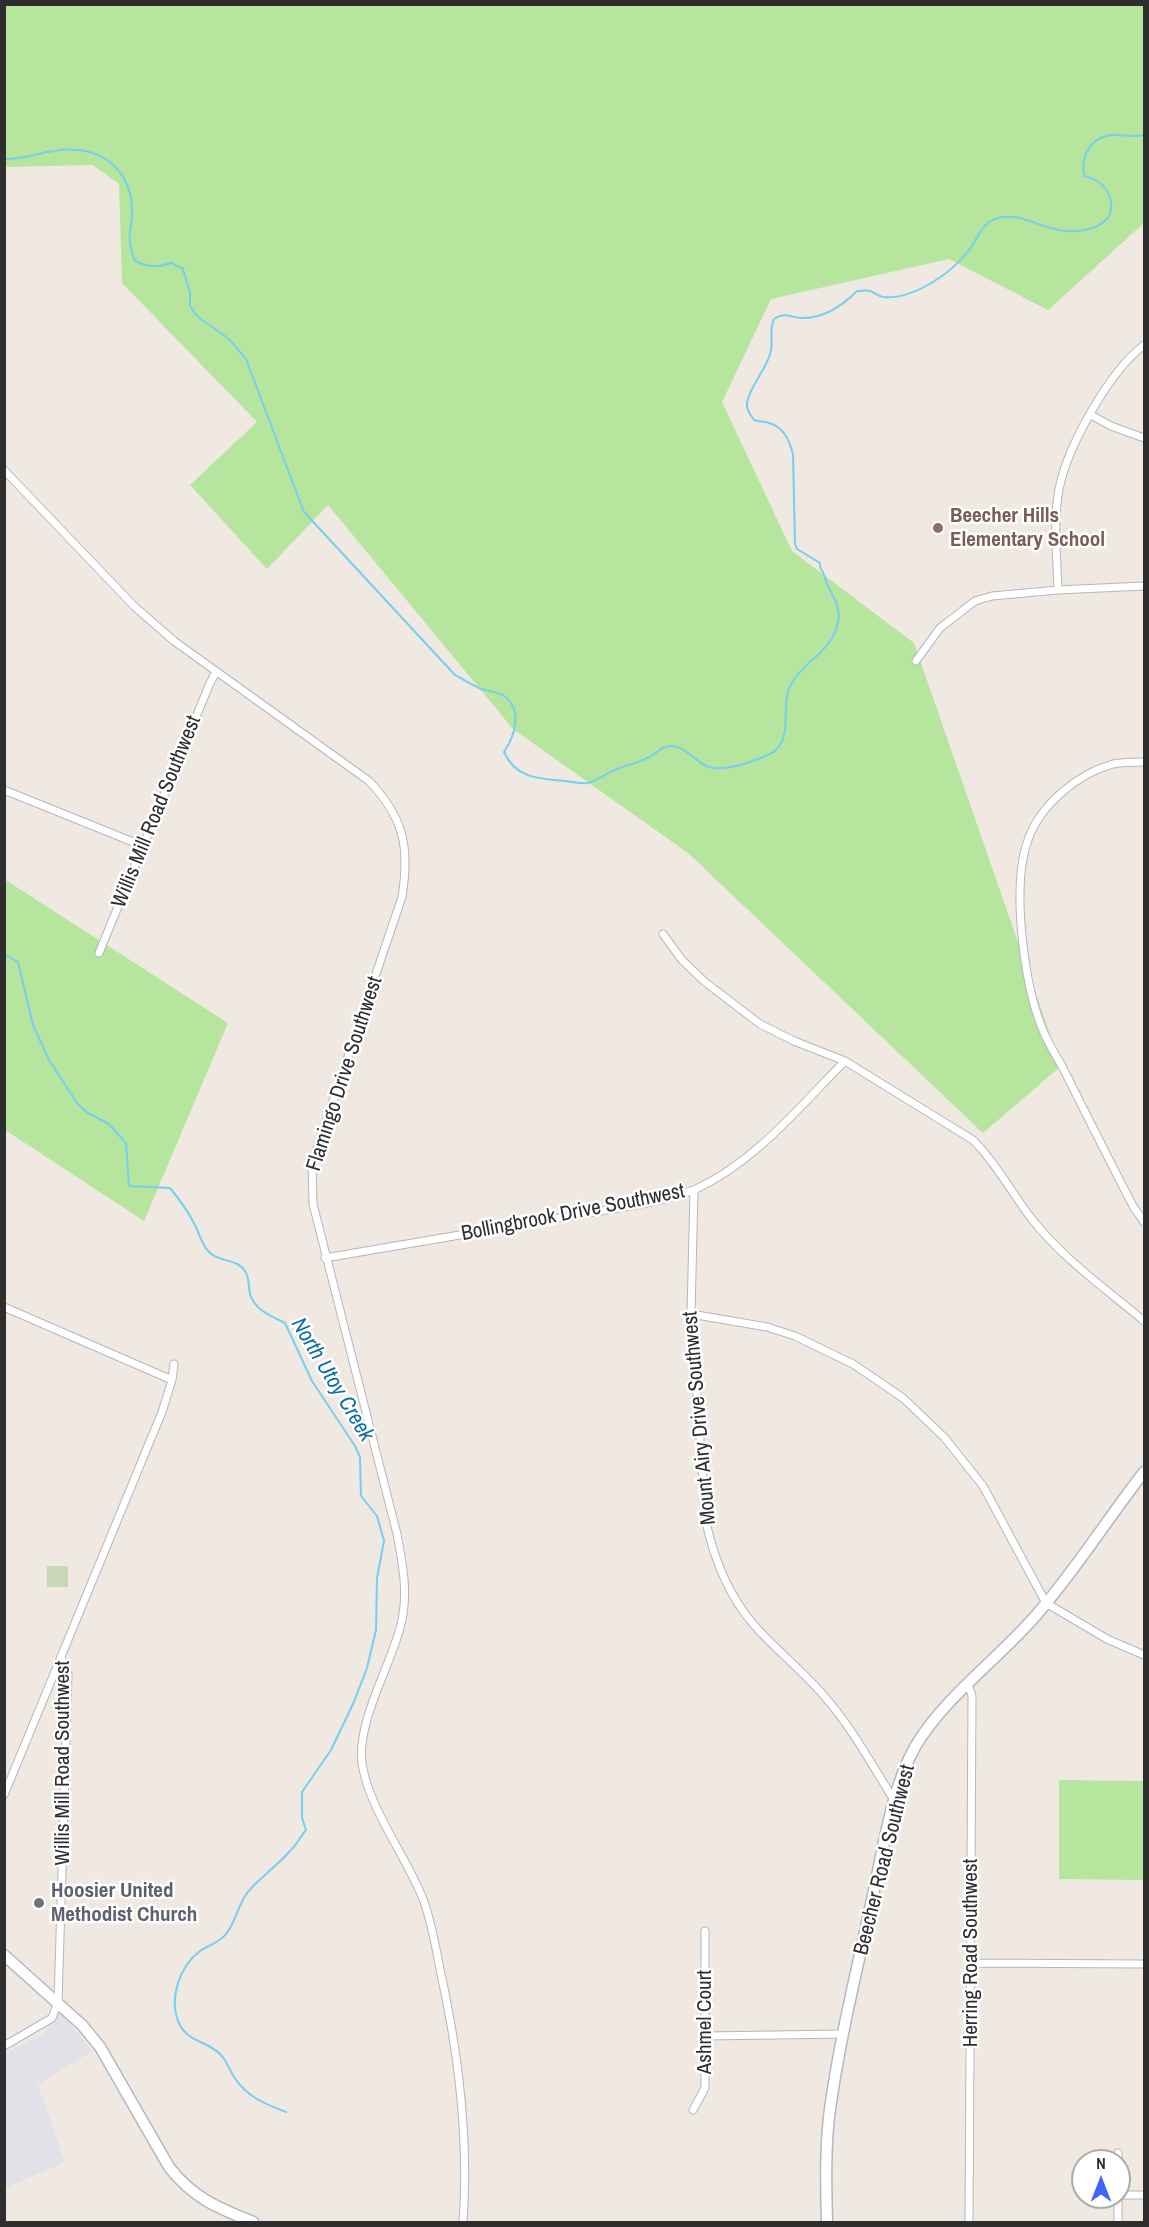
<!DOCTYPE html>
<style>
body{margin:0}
#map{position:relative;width:1149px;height:2227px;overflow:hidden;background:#efe9e1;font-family:"Archivo Narrow",sans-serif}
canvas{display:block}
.frame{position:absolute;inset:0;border:6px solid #2e2e2e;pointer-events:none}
.north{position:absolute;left:1071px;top:2149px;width:60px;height:60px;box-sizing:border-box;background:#fff;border:2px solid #ababab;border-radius:50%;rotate:0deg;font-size:16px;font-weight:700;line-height:24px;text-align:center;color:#2e2e2e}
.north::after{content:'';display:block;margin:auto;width:21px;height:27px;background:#4264fb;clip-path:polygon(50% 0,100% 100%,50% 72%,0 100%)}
</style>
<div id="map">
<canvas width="1149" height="2227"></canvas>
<div class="frame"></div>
<div class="north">N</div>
</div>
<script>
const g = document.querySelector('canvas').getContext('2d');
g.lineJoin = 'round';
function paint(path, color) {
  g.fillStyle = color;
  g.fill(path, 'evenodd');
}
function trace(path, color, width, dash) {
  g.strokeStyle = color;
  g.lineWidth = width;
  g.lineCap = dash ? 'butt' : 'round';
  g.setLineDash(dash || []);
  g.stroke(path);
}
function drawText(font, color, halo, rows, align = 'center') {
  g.font = font + ' "Archivo Narrow",sans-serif';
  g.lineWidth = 5;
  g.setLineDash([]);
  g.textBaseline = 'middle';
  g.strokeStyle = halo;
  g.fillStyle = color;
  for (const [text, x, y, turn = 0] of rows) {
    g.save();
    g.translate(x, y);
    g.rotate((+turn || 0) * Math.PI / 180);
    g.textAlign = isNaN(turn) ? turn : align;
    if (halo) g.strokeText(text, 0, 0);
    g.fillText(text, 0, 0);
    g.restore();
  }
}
paint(new Path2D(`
 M61 2012 92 2051 38 2085 65 2162 5 2188V2053L43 2034Z`), '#e3e1e8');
paint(new Path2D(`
 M4 5H1144V223L1048 310 949 259 771 299 722 402 792 551 914 643 1061 1066 983 1133 688 853 513 729 328 505 267 569 190 485 257 422 122 283 119 184 93 165 5 167Z
 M4 879 228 1023 144 1221 5 1130Z
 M1059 1780 1144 1781V1880L1059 1879Z`), '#b6e59e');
paint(new Path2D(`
 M47 1566H68V1587H47Z`), '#c8d9b8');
trace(new Path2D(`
 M4 159C22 160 37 153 54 151 90 145 123 159 131 198 136 223 123 234 135 261 148 267 157 268 171 263L183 269 190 293V306L198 317 229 339 246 359 304 512 455 675C464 680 472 685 481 689 488 691 498 692 504 696 523 709 515 736 504 752 515 778 539 779 565 781 572 782 580 784 587 783 599 781 609 771 620 768 630 764 640 762 650 757 655 754 660 749 665 747 683 741 695 763 709 767 726 772 754 761 770 754 793 743 782 710 788 691 798 663 832 654 838 622 841 607 833 597 827 584 825 578 824 573 820 567V563L797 549 795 544 793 454C789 440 784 427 769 423 764 421 759 422 754 420 750 415 746 409 747 403 749 387 767 369 771 351 773 339 769 330 774 319 784 312 791 317 801 318 824 319 842 306 857 291 861 291 866 290 870 291 875 293 878 296 883 297 913 300 952 273 969 250 978 239 981 224 995 219 1021 210 1041 230 1067 231 1077 232 1093 230 1102 223 1118 213 1111 189 1097 181 1093 178 1088 177 1084 176 1080 152 1094 133 1120 135 1129 136 1135 137 1144 135
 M4 954 18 962 33 1025 49 1060 77 1103 86 1112 109 1124 126 1143 129 1186 170 1188C181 1201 189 1213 196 1227 200 1236 202 1245 209 1252 220 1263 237 1258 245 1271 250 1279 248 1286 250 1294 255 1311 272 1316 285 1323L312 1381 355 1446 360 1457 361 1496 377 1516 384 1541 377 1578 376 1630 367 1668 353 1704 331 1750 302 1792V1818L306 1830C300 1837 296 1846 289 1852 276 1867 259 1878 247 1893 238 1905 236 1922 226 1934 219 1943 209 1945 200 1951 180 1966 169 1997 178 2021 187 2043 206 2040 220 2054 227 2061 229 2069 234 2077 247 2097 265 2104 286 2112`), '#75cff0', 2);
const street = new Path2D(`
 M1091 415 1111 426 1144 438
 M4 470 134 606 174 641 369 781C404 818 410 847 402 897L312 1163 313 1204 397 1534C403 1565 409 1597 400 1628 389 1669 357 1722 362 1763 368 1807 406 1856 423 1899 432 1923 436 1949 441 1974 459 2056 469 2138 463 2222
 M1058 590C1057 557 1053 521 1059 489 1068 445 1109 372 1144 345
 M916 661 940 628 975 601 992 596 1058 590 1144 586
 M1144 762C1134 762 1123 762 1113 764 1077 774 1040 805 1028 840 1011 886 1024 983 1042 1028 1047 1042 1056 1055 1063 1068 1086 1114 1109 1160 1133 1206L1144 1222
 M4 790 143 846
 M663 934 682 960 705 982 760 1024 794 1041 845 1061 973 1140C997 1164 1011 1192 1031 1218 1062 1258 1106 1289 1144 1321
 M99 953 210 683 216 672
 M694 1190 691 1314 706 1522C714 1559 729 1596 754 1625 776 1650 803 1671 825 1697 852 1728 872 1765 894 1800
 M325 1258 647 1203C663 1199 681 1196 696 1189 755 1162 799 1107 845 1061
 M4 1307 172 1380
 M691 1314 767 1327 795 1336 853 1364 903 1398 944 1437 983 1486 1046 1603 1107 1639 1144 1655
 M968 1684 972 1696 969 2222
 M4 1795 162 1412 172 1380 174 1364
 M971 1963 1144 1964
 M705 2036 844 2034
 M4 2046 52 2018 58 2002 68 1674 66 1665 61 1658
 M693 2110 705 2088V1931
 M1118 2153V2161
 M1119 2195H1144
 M1118 2222V2197`);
const secondary = new Path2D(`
 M4 1955 82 2025 100 2047 169 2167C193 2198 218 2208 253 2222
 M827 2222C826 2185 825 2146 830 2109 840 2037 858 1966 873 1895 883 1850 892 1787 915 1747 944 1697 1001 1657 1038 1613 1077 1568 1108 1518 1144 1472`);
trace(street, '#b4b7c1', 9);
trace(secondary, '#b4b7c1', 13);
trace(street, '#fff', 7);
trace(secondary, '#fff', 10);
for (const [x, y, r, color] of [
 [938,528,6,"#8d6e63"],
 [39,1903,6,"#6b7280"]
]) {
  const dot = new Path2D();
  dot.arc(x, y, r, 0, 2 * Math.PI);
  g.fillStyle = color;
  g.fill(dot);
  trace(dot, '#fff', 2);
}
drawText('bold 21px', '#785e54', '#fff', [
 ["Beecher Hills",950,516],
 ["Elementary School",950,540]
], 'left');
drawText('21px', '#2e2e2e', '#fff', [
 ["Willis Mill Road Southwest",157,812,-68],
 ["Flamingo Drive Southwest",345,1074,-72],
 ["Bollingbrook Drive Southwest",573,1213,-11],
 ["Mount Airy Drive Southwest",700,1418,-95],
 ["Willis Mill Road Southwest",63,1763,-90],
 ["Beecher Road Southwest",885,1860,-76],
 ["Herring Road Southwest",971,1953,-90],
 ["Ashmel Court",705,2022,-90]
]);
drawText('bold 21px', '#5b616d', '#fff', [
 ["Hoosier United",51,1891],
 ["Methodist Church",51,1915]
], 'left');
drawText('italic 22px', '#0d6fa3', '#fff', [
 ["North Utoy Creek",332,1380,59]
]);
</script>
